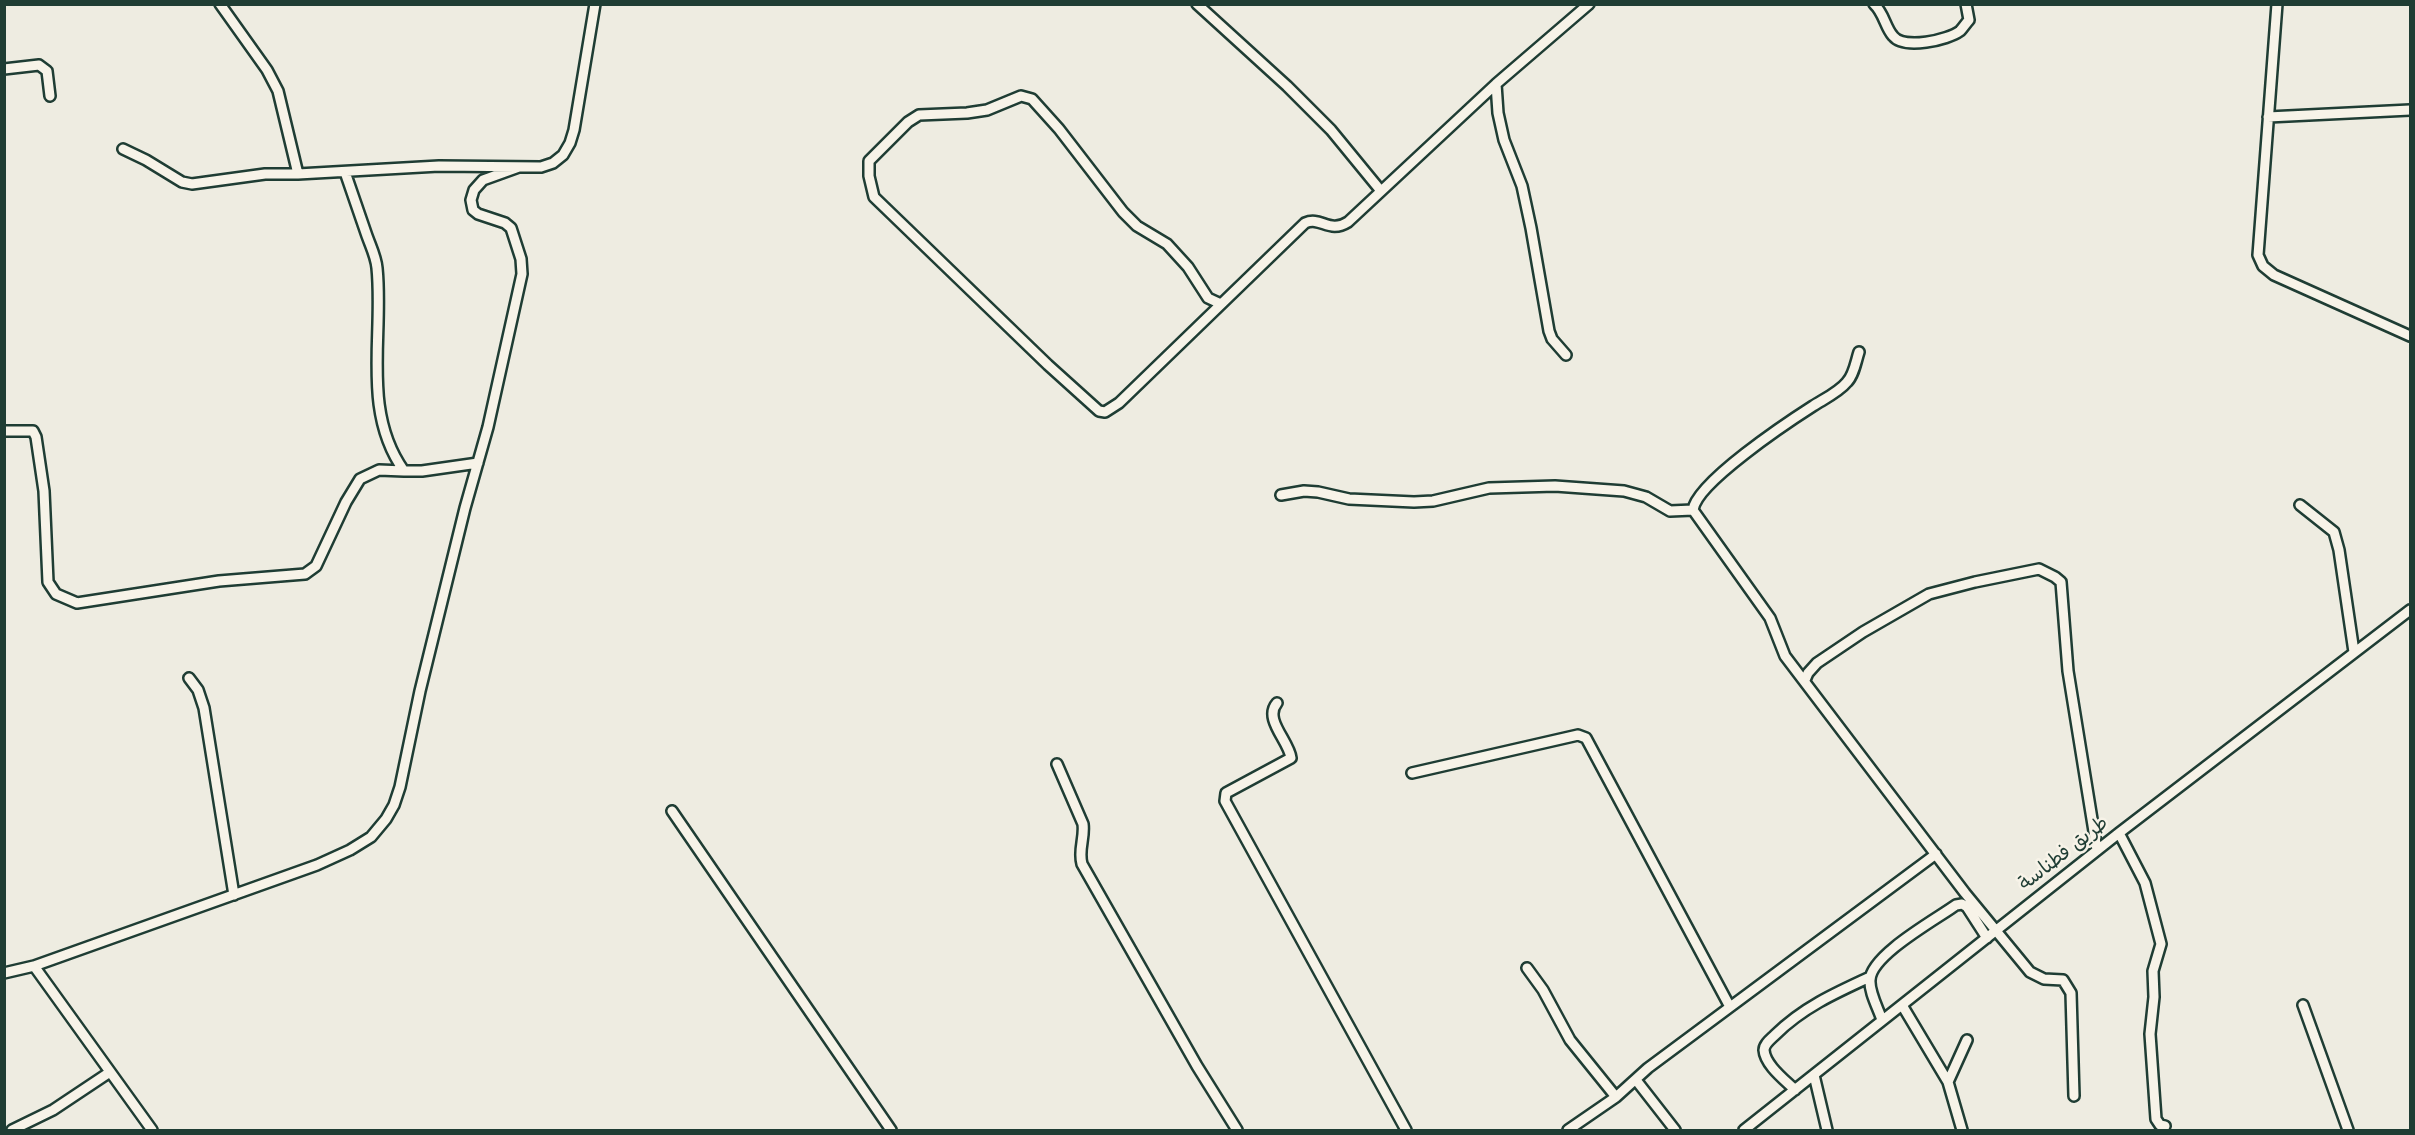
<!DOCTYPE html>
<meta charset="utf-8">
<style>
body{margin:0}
#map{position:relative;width:2415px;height:1135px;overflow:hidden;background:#eeece1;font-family:Sriracha,sans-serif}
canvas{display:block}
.frame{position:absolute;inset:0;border:6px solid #1f3d34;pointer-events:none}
</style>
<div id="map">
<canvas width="2415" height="1135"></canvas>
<div class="frame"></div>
</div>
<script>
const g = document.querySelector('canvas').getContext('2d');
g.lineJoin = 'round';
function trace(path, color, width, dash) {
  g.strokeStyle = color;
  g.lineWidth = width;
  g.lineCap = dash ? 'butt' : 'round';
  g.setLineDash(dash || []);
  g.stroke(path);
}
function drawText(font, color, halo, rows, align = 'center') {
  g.font = font + ' Sriracha,"Playpen Sans Arabic",sans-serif';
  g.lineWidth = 5;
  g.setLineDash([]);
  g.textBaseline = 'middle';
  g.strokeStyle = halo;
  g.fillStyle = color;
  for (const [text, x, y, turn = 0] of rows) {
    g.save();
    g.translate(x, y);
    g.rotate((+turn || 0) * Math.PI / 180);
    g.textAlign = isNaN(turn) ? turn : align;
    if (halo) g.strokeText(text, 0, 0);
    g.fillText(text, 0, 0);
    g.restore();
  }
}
const minor = new Path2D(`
 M220 4 267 70 278 91 298 174 439 166 541 167 553 163 563 155 570 143 574 130 595 4
 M1197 4 1287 86 1331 130 1381 191
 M1874 4C1884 13 1885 27 1893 36 1904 50 1948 40 1960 31 1963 28 1966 23 1969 20L1966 4
 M2277 4 2258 255 2263 266 2274 275 2410 336
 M4 69 39 65 47 71 50 96
 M1496 84 1498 113 1504 140 1522 186 1531 228 1549 331 1552 339 1566 355
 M2268 117 2410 110
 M123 149 146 160 182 182 192 184 265 174H298
 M345 172C352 192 359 213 366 233 370 245 376 256 377 268 384 336 361 411 404 471H422L478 463
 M1221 304 1208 298 1188 267 1167 244 1137 226 1123 212 1059 129 1032 99 1021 96 987 110 967 113 919 115 908 122 869 161V176L874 197 1048 365 1099 411 1105 412 1119 403 1305 223C1321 216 1329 234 1348 222L1496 84 1589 4
 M1859 352C1856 361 1854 375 1847 382 1839 392 1824 399 1813 406 1788 422 1696 483 1693 510L1770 618 1785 656 1965 893 2030 972 2044 979 2063 980 2071 993 2074 1096
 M4 431H33L36 437 44 491 48 582 56 594 77 603 219 581 305 574 316 566 346 502 360 479 379 470 404 471
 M1281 495 1304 491 1318 492 1349 499 1414 502 1433 501 1489 488 1555 486 1624 491 1646 497 1670 511 1693 510
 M2300 505 2334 532 2339 550 2354 652
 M189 678 198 690 204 708 234 895
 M1805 680 1808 673 1817 663 1863 632 1929 594 1975 582 2039 569 2055 577 2061 582 2068 671 2097 850
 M1277 703C1263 719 1289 741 1291 758L1226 793 1225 801 1406 1130
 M1057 764 1083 824C1085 838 1078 850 1082 864L1197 1066 1237 1130
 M1412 773 1578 735 1586 738 1730 1007
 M672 811 891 1130
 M2119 833 2145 883 2161 944 2153 971 2154 997 2150 1034 2156 1119 2160 1125 2165 1126
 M1527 968 1543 990 1570 1040 1616 1097
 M4 973 34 966
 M1902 1005 1948 1082 1962 1130
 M2303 1005 2348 1130
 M1882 1020C1878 1008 1869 992 1870 980 1871 955 1935 920 1956 905L1962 904 1967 907 1987 938
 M1814 1075 1827 1130
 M1636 1080 1675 1130
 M1948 1082 1967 1040
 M1795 1090C1785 1080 1765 1065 1764 1050 1764 1044 1771 1039 1775 1035 1802 1008 1835 993 1870 977
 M12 1130 53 1110 110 1072
 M152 1130 34 966 317 865 350 850 371 837 386 819 394 805 400 787 420 691 465 508 488 427 522 274 521 259 511 228 505 223 478 214 473 210 471 200 474 190 483 180 519 167
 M1568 1130 1616 1097 1648 1068 1936 854
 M1744 1130 2119 833 2410 610`);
trace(minor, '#1f3d34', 14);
trace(minor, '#f7f3e8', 9);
drawText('20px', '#1f3d34', '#f7f3e8', [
 ["طريق فطناسة",2064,854,-38]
]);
</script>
